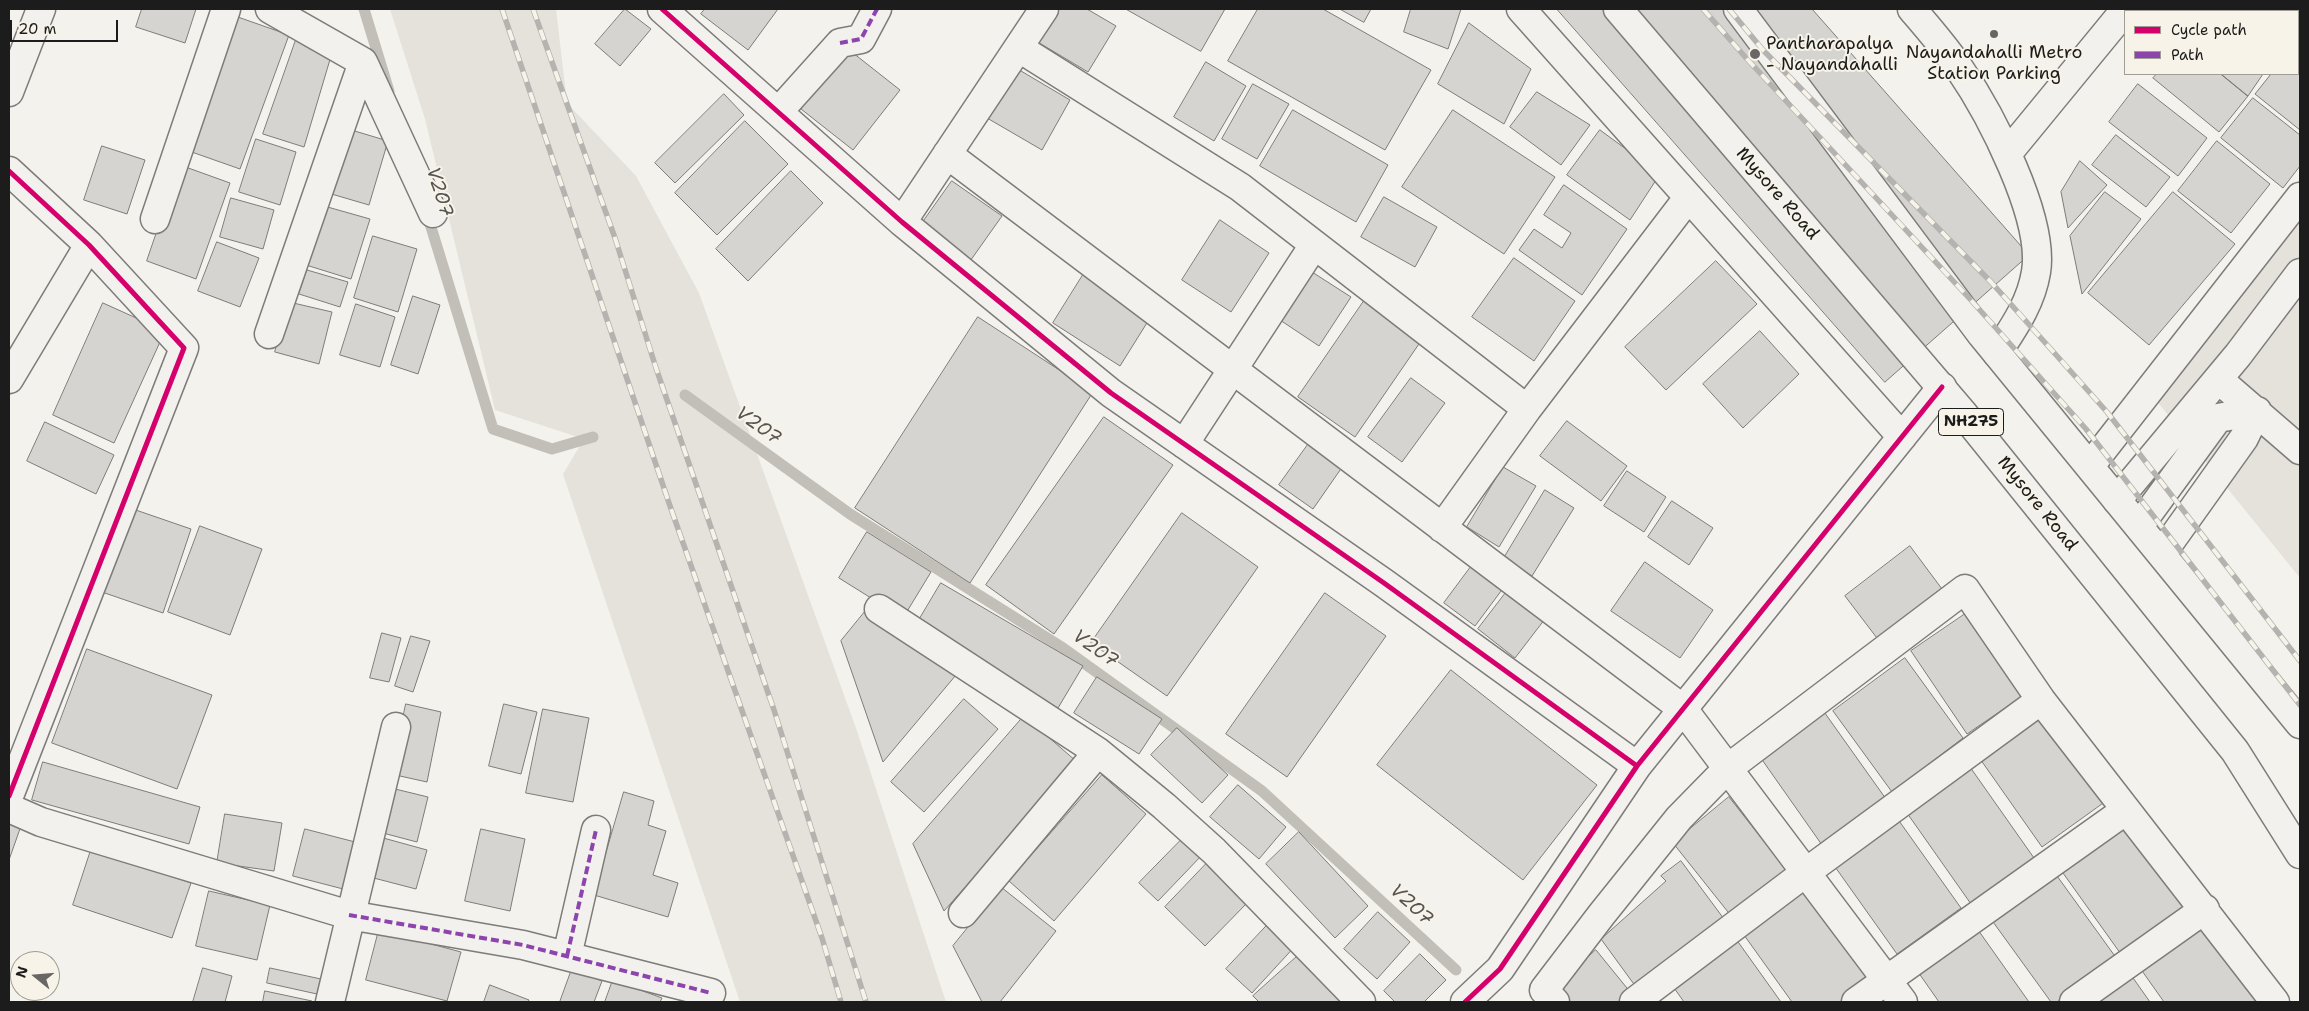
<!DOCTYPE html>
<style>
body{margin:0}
#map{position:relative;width:2309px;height:1011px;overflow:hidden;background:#f4f2ec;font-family:"Shantell Sans",sans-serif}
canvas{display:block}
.frame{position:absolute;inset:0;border:10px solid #1c1c1c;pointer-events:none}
.legend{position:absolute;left:2124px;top:10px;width:175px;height:65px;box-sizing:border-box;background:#f7f3e8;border:1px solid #9f9d96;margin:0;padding:6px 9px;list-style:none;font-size:15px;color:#1c1c1c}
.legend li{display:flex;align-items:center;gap:10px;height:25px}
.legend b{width:25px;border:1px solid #9f9d96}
.north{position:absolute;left:10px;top:951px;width:50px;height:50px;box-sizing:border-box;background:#f7f3e8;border:1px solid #9f9d96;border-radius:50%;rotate:287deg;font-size:14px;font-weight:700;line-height:20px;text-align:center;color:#1c1c1c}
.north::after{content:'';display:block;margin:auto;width:18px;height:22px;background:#686765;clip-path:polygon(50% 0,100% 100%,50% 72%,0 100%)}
.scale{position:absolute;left:10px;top:20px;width:108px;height:22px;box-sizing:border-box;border:2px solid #1c1c1c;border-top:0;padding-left:6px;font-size:15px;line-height:18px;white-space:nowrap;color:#1c1c1c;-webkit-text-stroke:4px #f7f3e8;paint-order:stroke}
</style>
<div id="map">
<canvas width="2309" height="1011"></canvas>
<div class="frame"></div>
<ul class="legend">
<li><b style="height:6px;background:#d6006c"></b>Cycle path</li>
<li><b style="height:6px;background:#8e44ad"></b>Path</li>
</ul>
<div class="north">N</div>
<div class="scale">20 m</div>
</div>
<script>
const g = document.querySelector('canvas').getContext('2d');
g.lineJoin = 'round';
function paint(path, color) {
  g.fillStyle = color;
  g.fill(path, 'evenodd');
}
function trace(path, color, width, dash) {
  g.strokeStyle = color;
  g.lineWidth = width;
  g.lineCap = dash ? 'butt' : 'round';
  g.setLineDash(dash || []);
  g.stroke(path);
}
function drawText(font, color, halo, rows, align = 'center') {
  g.font = font + ' "Shantell Sans",sans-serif';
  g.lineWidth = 4;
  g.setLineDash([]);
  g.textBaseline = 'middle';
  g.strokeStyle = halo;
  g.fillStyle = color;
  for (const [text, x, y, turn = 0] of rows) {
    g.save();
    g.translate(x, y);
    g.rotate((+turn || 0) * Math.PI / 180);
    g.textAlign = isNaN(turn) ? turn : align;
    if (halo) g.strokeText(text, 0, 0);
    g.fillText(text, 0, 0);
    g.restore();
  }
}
paint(new Path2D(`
 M390 9H556L567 103 636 176 699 293 857 731 946 1002H740L563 474 584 439 495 410 425 119Z
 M2300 201V578L2147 389Z`), '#e4e2da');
trace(new Path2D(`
 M364 9 389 91
 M427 214 493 429 552 449 593 437
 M685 395 850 514 1063 648 1262 791 1456 970`), '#c2bfb8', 11);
const building = new Path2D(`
 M142 9H196L185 43 136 27Z
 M625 9 651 29 620 66 595 44Z
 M705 9H778L748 50 701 14Z
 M1054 9H1087L1116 26 1088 72 1036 41Z
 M1126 9H1225L1201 51Z
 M1258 9H1323L1431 70 1385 150 1228 61Z
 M1340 9H1371L1364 22Z
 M1411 9H1461L1448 49 1404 32Z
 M1557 9H1812L2029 255 1885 382Z
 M2223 9H2259L2263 11H2221Z
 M235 16 289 35 240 169 186 150Z
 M1469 23 1531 69 1504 124 1438 84Z
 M297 37 334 46 304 147 263 134Z
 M848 49 900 90 853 150 801 109Z
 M1206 62 1246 86 1214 141 1174 117Z
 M1016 68 1070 100 1042 150 987 118Z
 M2298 73 2300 75V130L2255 94 2271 74Z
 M2157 74H2221L2248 96 2219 132 2153 78Z
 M2221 74H2263L2248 96Z
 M1253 84 1289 104 1257 159 1222 139Z
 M2138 84 2207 138 2178 176 2109 122Z
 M1537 92 1590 125 1561 165 1510 127Z
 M724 94 744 115 675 183 655 163Z
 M2253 98 2300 135V166L2283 188 2221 138Z
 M1293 110 1388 165 1356 222 1260 166Z
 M1453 110 1555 177 1504 254 1402 187Z
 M745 121 788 164 717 235 675 193Z
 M348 129 388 141 369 205 328 193Z
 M1600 130 1660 174 1630 220 1567 175Z
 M2116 135 2170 177 2146 207 2092 165Z
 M256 139 296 152 280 205 239 192Z
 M2217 141 2270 184 2231 233 2178 191Z
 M102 146 145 160 127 214 84 200Z
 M2080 161 2107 185 2068 228 2061 192Z
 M180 165 230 183 196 279 147 261Z
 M791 171 823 203 748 281 716 249Z
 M952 181 1002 216 968 264 918 229Z
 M1564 185 1627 229 1582 295 1519 250 1534 229 1562 248 1571 233 1544 215Z
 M2105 192 2141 219 2082 294 2070 236Z
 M2173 192 2235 244 2149 345 2088 293Z
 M1384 197 1437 227 1415 267 1361 237Z
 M231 198 274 210 263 249 220 237Z
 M324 206 370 219 351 279 306 265Z
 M1220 220 1269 253 1231 312 1182 280Z
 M373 236 417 249 398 312 354 298Z
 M217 242 259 258 240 307 198 291Z
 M1514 258 1575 301 1534 361 1472 317Z
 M1716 261 1757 304 1666 390 1625 347Z
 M307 270 348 282 340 307 299 294Z
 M1312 272 1351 297 1319 346 1280 320Z
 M1083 275 1150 318 1120 366 1053 323Z
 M413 296 440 305 418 374 391 365Z
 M1364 301 1421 341 1355 437 1298 397Z
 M289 302 332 312 319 364 275 352Z
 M103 303 165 331 114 443 53 415Z
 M356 304 395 317 380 367 340 355Z
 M978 317 1093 392 970 583 855 508Z
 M1760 331 1799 374 1743 428 1703 384Z
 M1411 378 1445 403 1402 462 1368 437Z
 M1104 417 1173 465 1054 634 986 585Z
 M1567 421 1627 466 1601 501 1540 456Z
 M45 422 114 455 96 494 27 461Z
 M1312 439 1345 463 1313 509 1279 485Z
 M1503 467 1536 486 1499 547 1467 527Z
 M1627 471 1666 497 1644 532 1604 506Z
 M1545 490 1574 508 1532 576 1504 558Z
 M1672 501 1713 528 1689 565 1648 537Z
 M127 507 191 529 163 613 99 591Z
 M1182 513 1258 567 1167 696 1091 643Z
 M200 526 262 549 230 635 168 612Z
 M867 532 931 572 903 618 839 578Z
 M1910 546 1945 593 1880 642 1845 596Z
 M1476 560 1507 583 1475 626 1444 603Z
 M1645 562 1713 610 1680 658 1611 611Z
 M941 583 1083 666 1058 708 916 625Z
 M1511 586 1548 615 1515 658 1478 629Z
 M1325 593 1386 636 1287 777 1226 734Z
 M868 608 956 675 883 762 841 641Z
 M1971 610 2027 693 1967 734 1911 651Z
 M382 633 401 638 389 682 370 678Z
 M411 636 430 641 413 692 395 686Z
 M87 649 212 695 177 789 52 743Z
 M1905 658 1963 738 1892 792 1833 711Z
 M1451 670 1597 785 1523 880 1377 765Z
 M1097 677 1162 719 1139 754 1074 713Z
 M964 699 998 729 924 812 891 782Z
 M406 704 441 712 427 782 391 774Z
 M504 704 537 712 521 774 489 766Z
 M543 709 589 718 573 802 526 793Z
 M1822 709 1886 799 1822 845 1758 754Z
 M2042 711 2106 801 2042 847 1978 756Z
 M1024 716 1076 761 944 911 913 844Z
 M1177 728 1228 775 1202 803 1151 755Z
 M43 762 200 807 189 844 32 800Z
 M1970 767 2034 858 1971 904 1907 813Z
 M1102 775 1146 814 1054 921 1009 881Z
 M1238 785 1286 827 1259 859 1210 817Z
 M391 788 428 797 417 842 379 832Z
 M624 792 654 801 648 825 666 831 653 875 678 883 668 917 594 895Z
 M1729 797 1788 872 1732 917 1673 843Z
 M225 814 282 823 274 871 217 863Z
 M1897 818 1961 908 1897 954 1833 864Z
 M9 819 22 823 9 860Z
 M2122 821 2187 911 2123 957 2058 866Z
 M305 829 359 843 347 890 293 876Z
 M481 829 525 839 510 911 465 901Z
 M1299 832 1368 906 1335 938 1266 864Z
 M376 836 427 850 416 889 366 876Z
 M1185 836 1203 854 1158 901 1139 883Z
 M91 850 191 883 172 938 73 905Z
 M1681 861 1724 919 1636 987 1601 939 1666 881 1661 876Z
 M1208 862 1249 901 1205 946 1165 907Z
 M2052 869 2117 959 2057 1002H2051L1988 915Z
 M1001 887 1056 931 1000 1002H982L953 946Z
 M1808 889 1872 979 1840 1002H1792L1744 935Z
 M209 891 270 905 257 960 196 946Z
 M1378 912 1410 942 1377 979 1344 949Z
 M1273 919 1298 943 1252 993 1226 969Z
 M2204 922 2261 1002H2164L2140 968Z
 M1976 927 2029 1002H1939L1916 969Z
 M379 930 461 952 447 1001 366 980Z
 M1736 939 1781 1002H1684L1672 985Z
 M1596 950 1631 993 1620 1002H1563L1552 991Z
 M1301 953 1345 1002H1259L1253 996Z
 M1420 954 1446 980 1424 1002H1395L1384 991Z
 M203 968 232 976 225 1002H193Z
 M270 968 321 979 317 994 267 983Z
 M572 969 602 981 594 1002H560Z
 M2131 975 2150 1002H2093Z
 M613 980 662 998 660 1002H605Z
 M490 985 529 1000 528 1002H484Z
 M265 991 312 1001V1002H263Z`);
paint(building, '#d5d4d0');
trace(building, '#7d7c7a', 1);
const minor = new Path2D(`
 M270 9 363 62 433 213
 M662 9 902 222 1111 393 1384 583 1637 766
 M1521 9 1902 437
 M1912 9C1928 28 1945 47 1959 68 1990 113 2045 218 2036 272 2031 303 2014 327 1997 353
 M1019 48 1240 187 1527 409
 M9 92 41 9
 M779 111 840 43 861 39 877 9
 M947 154 1683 709 1903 1002
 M2007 154 2126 9
 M9 171 89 245 184 348 9 796
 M155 219 226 9
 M902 222 1044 9
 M269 334 363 62
 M9 379 89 245
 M2218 379 2300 450
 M1184 444 1314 245
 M2090 466 2300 197
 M2117 500 2238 355 2300 273
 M2139 526 2218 418 2257 411
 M1442 528 1527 409 1688 198
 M2162 553 2244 438 2257 411
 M879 609 1098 752 1164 806 1214 851 1361 1002
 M9 808 41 822 349 915 523 945 711 993
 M963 913 1098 752
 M567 956 596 830
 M330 1002 396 727
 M1465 1002 1500 969 1637 766 1942 387
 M1555 1002 1544 990 1602 914 1679 818 1727 769 1965 589 2041 700 2275 1002
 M1634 1002 1805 873 2041 700
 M1856 1002 2126 810
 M2074 1002 2205 909`);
const highway = new Path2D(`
 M1618 9 1962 412 2235 751 2300 854
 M1738 9 1982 335 2300 724`);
trace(minor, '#7d7c7a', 31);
trace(highway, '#7d7c7a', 31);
trace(minor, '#f2f1ed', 28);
trace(highway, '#f2f1ed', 28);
const rail = new Path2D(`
 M502 9 669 503 822 938 841 1002
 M533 9 615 238 656 368 774 710 866 1002
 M1703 9 1747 59 1970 299 2086 429 2300 705
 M1729 9 1763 50 1991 282 2107 412 2300 661`);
trace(rail, '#b4b3b0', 5.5);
trace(rail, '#f7f3e8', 4, [11]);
trace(new Path2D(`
 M840 43 861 39 877 9
 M349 915 523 945 711 993
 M567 956 596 830`), '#8e44ad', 4, [8, 4]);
trace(new Path2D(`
 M662 9 902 222 1111 393 1384 583 1637 766
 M9 171 89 245 184 348 9 796
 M1465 1002 1500 969 1637 766 1942 387`), '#d6006c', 5);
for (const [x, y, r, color] of [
 [1994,34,5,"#686765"],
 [1755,54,6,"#686765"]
]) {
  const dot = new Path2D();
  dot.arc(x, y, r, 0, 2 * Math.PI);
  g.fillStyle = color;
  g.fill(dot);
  trace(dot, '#f7f3e8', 2);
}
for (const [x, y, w] of [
 [1971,422,65]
]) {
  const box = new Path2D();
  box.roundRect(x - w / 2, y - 13.5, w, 27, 4);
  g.fillStyle = '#f7f3e8';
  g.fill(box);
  trace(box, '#1c1c1c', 1);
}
drawText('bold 16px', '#1c1c1c', null, [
 ["NH275",1971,422]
]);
drawText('18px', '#1c1c1c', '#f7f3e8', [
 ["Pantharapalya",1766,44],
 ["- Nayandahalli",1766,65],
 ["Nayandahalli Metro",1994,53,"center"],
 ["Station Parking",1994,74,"center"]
], 'left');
drawText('18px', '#1c1c1c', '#f7f3e8', [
 ["Mysore Road",1777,194,49],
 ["Mysore Road",2037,504,51]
]);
drawText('italic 19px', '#565452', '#f7f3e8', [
 ["V207",439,192,73],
 ["V207",758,426,36],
 ["V207",1095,649,35],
 ["V207",1411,905,43]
]);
</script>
